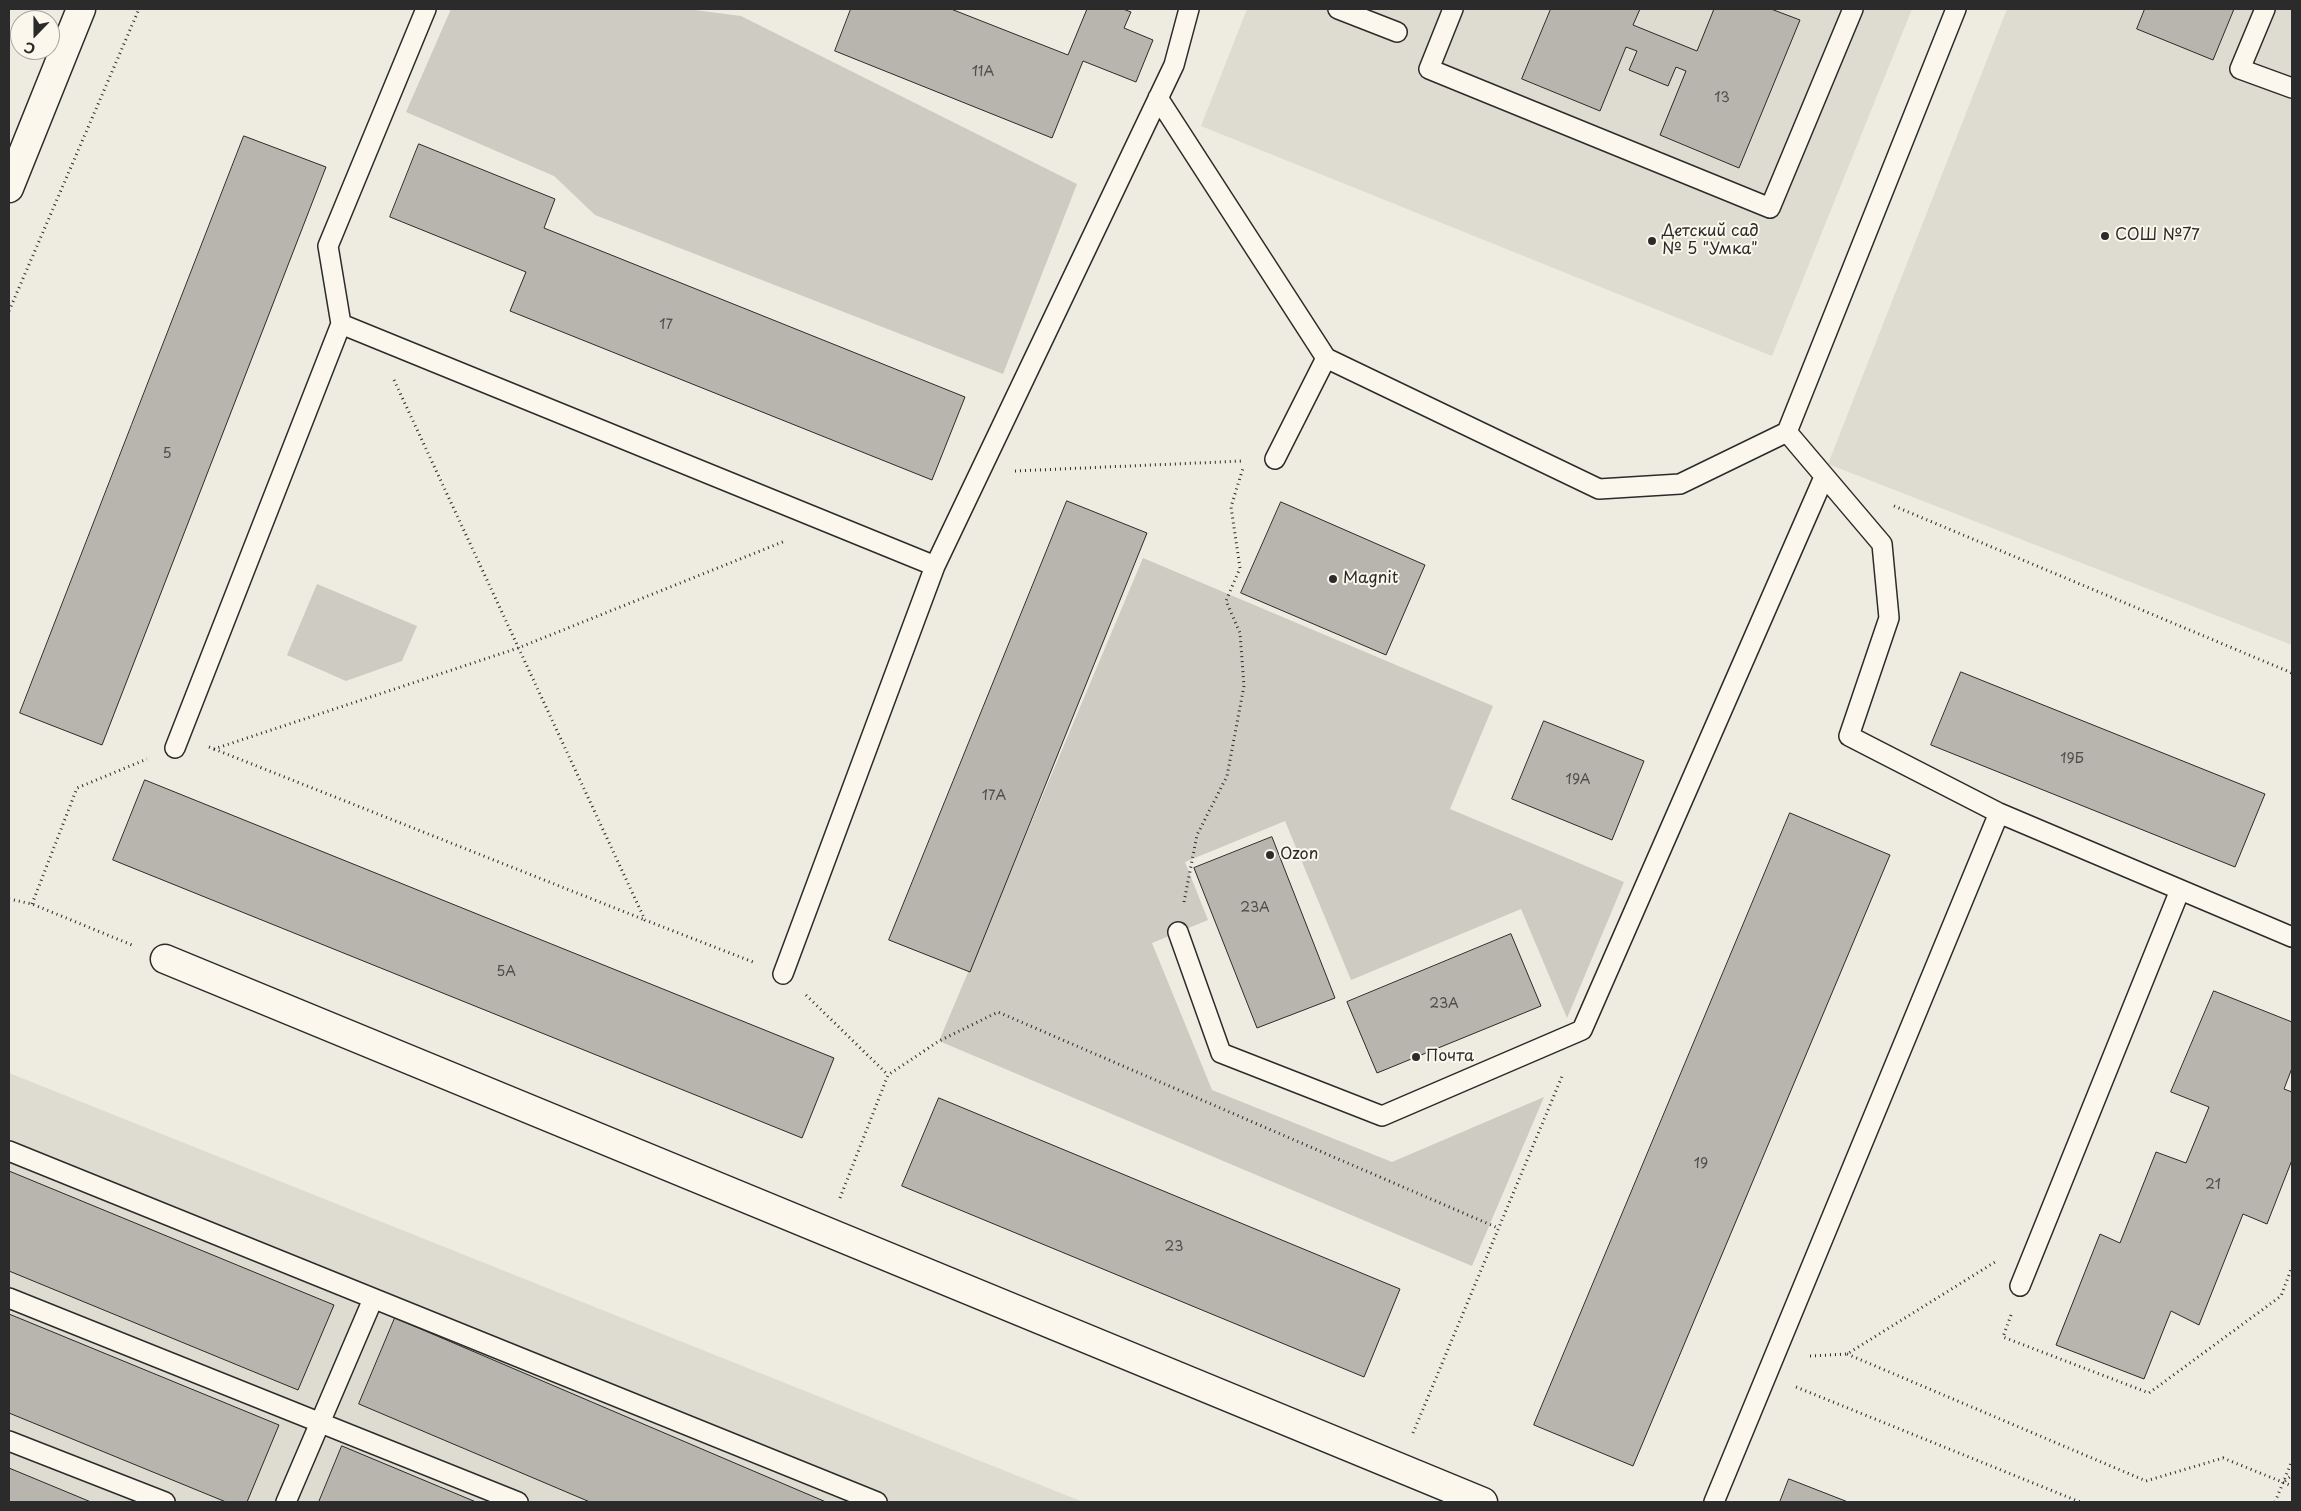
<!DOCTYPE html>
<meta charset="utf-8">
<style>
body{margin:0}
#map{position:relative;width:2301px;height:1511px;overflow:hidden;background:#eeebe0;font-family:"Playpen Sans",sans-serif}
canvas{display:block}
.frame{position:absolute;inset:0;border:10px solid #2b2b2b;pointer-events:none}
.north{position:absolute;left:10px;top:10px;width:50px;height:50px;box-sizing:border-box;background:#fbf7ec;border:1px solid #a8a59f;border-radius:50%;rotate:202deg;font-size:14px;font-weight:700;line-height:20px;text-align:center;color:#2b2b2b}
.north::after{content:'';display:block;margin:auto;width:18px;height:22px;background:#2b2b2b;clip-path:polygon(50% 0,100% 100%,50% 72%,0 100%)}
</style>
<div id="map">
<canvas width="2301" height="1511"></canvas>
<div class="frame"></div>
<div class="north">С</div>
</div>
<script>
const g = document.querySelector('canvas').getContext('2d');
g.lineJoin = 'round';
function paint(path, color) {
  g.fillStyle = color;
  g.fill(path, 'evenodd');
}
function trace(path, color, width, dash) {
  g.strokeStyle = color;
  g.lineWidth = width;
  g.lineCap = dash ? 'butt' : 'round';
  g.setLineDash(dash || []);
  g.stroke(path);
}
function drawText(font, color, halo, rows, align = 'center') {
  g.font = font + ' "Playpen Sans",sans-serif';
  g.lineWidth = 4;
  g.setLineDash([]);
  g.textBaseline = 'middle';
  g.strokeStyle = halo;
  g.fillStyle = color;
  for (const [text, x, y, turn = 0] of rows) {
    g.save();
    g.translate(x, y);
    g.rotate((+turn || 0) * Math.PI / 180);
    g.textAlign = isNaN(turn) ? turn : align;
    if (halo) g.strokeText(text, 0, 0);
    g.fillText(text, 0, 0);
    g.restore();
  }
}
paint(new Path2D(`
 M1247 9H1912L1772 356 1201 126Z
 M2007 9H2292V645L1828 464Z
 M9 1073 1083 1502H9Z`), '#dedbd1');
paint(new Path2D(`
 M451 9H687L741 16 1077 184 1003 374 595 215 554 176 406 112Z
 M1143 558 1493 706 1450 809 1624 882 1567 1018 1521 909 1351 980 1285 821 1185 862 1208 920 1152 943 1212 1090 1392 1162 1544 1097 1472 1266 939 1041Z
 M317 584 417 626 402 661 346 681 287 655Z`), '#cecbc2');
const building = new Path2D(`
 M851 9H951L1068 55 1087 9H1123L1131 12 1124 28 1153 40 1136 82 1083 61 1052 138 835 51Z
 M1551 9H1640L1633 25 1697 51 1714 9H1771L1800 20 1739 168 1660 135 1686 71 1676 67 1668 86 1629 70 1637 51 1626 47 1600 111 1522 79Z
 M2145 9H2234L2213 60 2137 29Z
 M244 136 326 167 102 745 20 713Z
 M419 144 555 199 544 228 965 397 932 480 510 311 526 272 390 217Z
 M1067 501 1147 533 970 972 889 940Z
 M1281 502 1425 565 1386 655 1241 593Z
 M1961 672 2265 794 2235 867 1931 745Z
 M1544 721 1644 761 1612 840 1512 799Z
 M145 780 834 1058 802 1138 113 860Z
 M1790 813 1890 855 1633 1466 1534 1425Z
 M1272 837 1335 998 1257 1028 1194 868Z
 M1511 934 1541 1006 1377 1073 1347 1002Z
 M2214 991 2292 1022V1068L2284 1089 2292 1092V1160L2267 1224 2243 1214 2199 1325 2171 1311 2144 1379 2056 1345 2100 1234 2120 1243 2156 1152 2186 1163 2209 1107 2171 1092Z
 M939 1098 1400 1289 1364 1377 902 1186Z
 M9 1171 334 1305 298 1390 9 1271Z
 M9 1314 279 1425 247 1502H226L9 1413Z
 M395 1318 826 1502H590L359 1404Z
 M342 1446 476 1502H319Z
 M9 1468 91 1502H9Z
 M1789 1479 1848 1502H1780Z`);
paint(building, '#b8b5ae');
trace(building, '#2b2b2b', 1);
const service = new Path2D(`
 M1338 9 1397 32
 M1453 9 1429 69 1770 208 1853 9
 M2265 9 2240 69 2292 88
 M1158 98 1326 358
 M341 324 935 566 783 974
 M1787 432 1882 544 1889 618 1849 736 1999 813 2292 937
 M1275 459 1326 358 1599 489 1680 484 1787 432 1956 9
 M935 566 1174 65 1189 9
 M175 748 341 324 328 246 426 9
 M1178 932 1221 1053 1382 1116 1582 1030 1824 477
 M9 1151 877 1502
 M2020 1286 2180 890
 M9 1298 518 1502
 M9 1441 165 1502
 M286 1502 373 1299
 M1714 1502 1999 813`);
const minor = new Path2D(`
 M9 188 81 9
 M165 959 1483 1502`);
trace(service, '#2b2b2b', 22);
trace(minor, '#2b2b2b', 31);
trace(new Path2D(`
 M9 311 139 9
 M394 380 645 920 753 962
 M1015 471 1243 461
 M1894 506 2292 673
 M209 747 214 749 518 648 785 541
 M214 749 645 920
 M9 899 32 904 132 945
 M1184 902 1197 835 1227 776 1244 686 1240 633 1226 601 1240 568 1231 507 1243 468
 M32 904 77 788 147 759
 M806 995 888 1075
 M840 1198 888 1075 939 1041 998 1012 1498 1228
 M2011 1315 2003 1337 2149 1393 2281 1296 2292 1267
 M1847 1354 2146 1481 2223 1458 2292 1486
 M1810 1356 1847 1354 1995 1262
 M1796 1387 2080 1502
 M1413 1433 1563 1074
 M2285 1481 2292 1475
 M2275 1502 2292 1461`), '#2b2b2b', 3, [1, 4]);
trace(service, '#fbf7ec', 19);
trace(minor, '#fbf7ec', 28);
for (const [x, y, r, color] of [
 [2105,236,5,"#2b2b2b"],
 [1652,241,5,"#2b2b2b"],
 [1333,579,5,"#2b2b2b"],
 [1270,855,5,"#2b2b2b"],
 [1416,1057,5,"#2b2b2b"]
]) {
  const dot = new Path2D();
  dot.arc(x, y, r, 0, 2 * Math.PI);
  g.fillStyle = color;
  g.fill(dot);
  trace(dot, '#fbf7ec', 2);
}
drawText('14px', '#4e4e4c', null, [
 ["11А",983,72],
 ["13",1722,98],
 ["17",666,325],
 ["5",167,454],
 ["19Б",2072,759],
 ["19А",1578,780],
 ["17А",994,796],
 ["23А",1255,908],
 ["5А",506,972],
 ["23А",1444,1004],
 ["19",1701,1164],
 ["21",2213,1185],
 ["23",1174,1247]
]);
drawText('16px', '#2b2b2b', '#fbf7ec', [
 ["Детский сад",1662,232],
 ["№ 5 \"Умка\"",1662,250],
 ["СОШ №77",2115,236],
 ["Magnit",1343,579],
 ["Ozon",1280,855],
 ["Почта",1426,1057]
], 'left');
</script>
